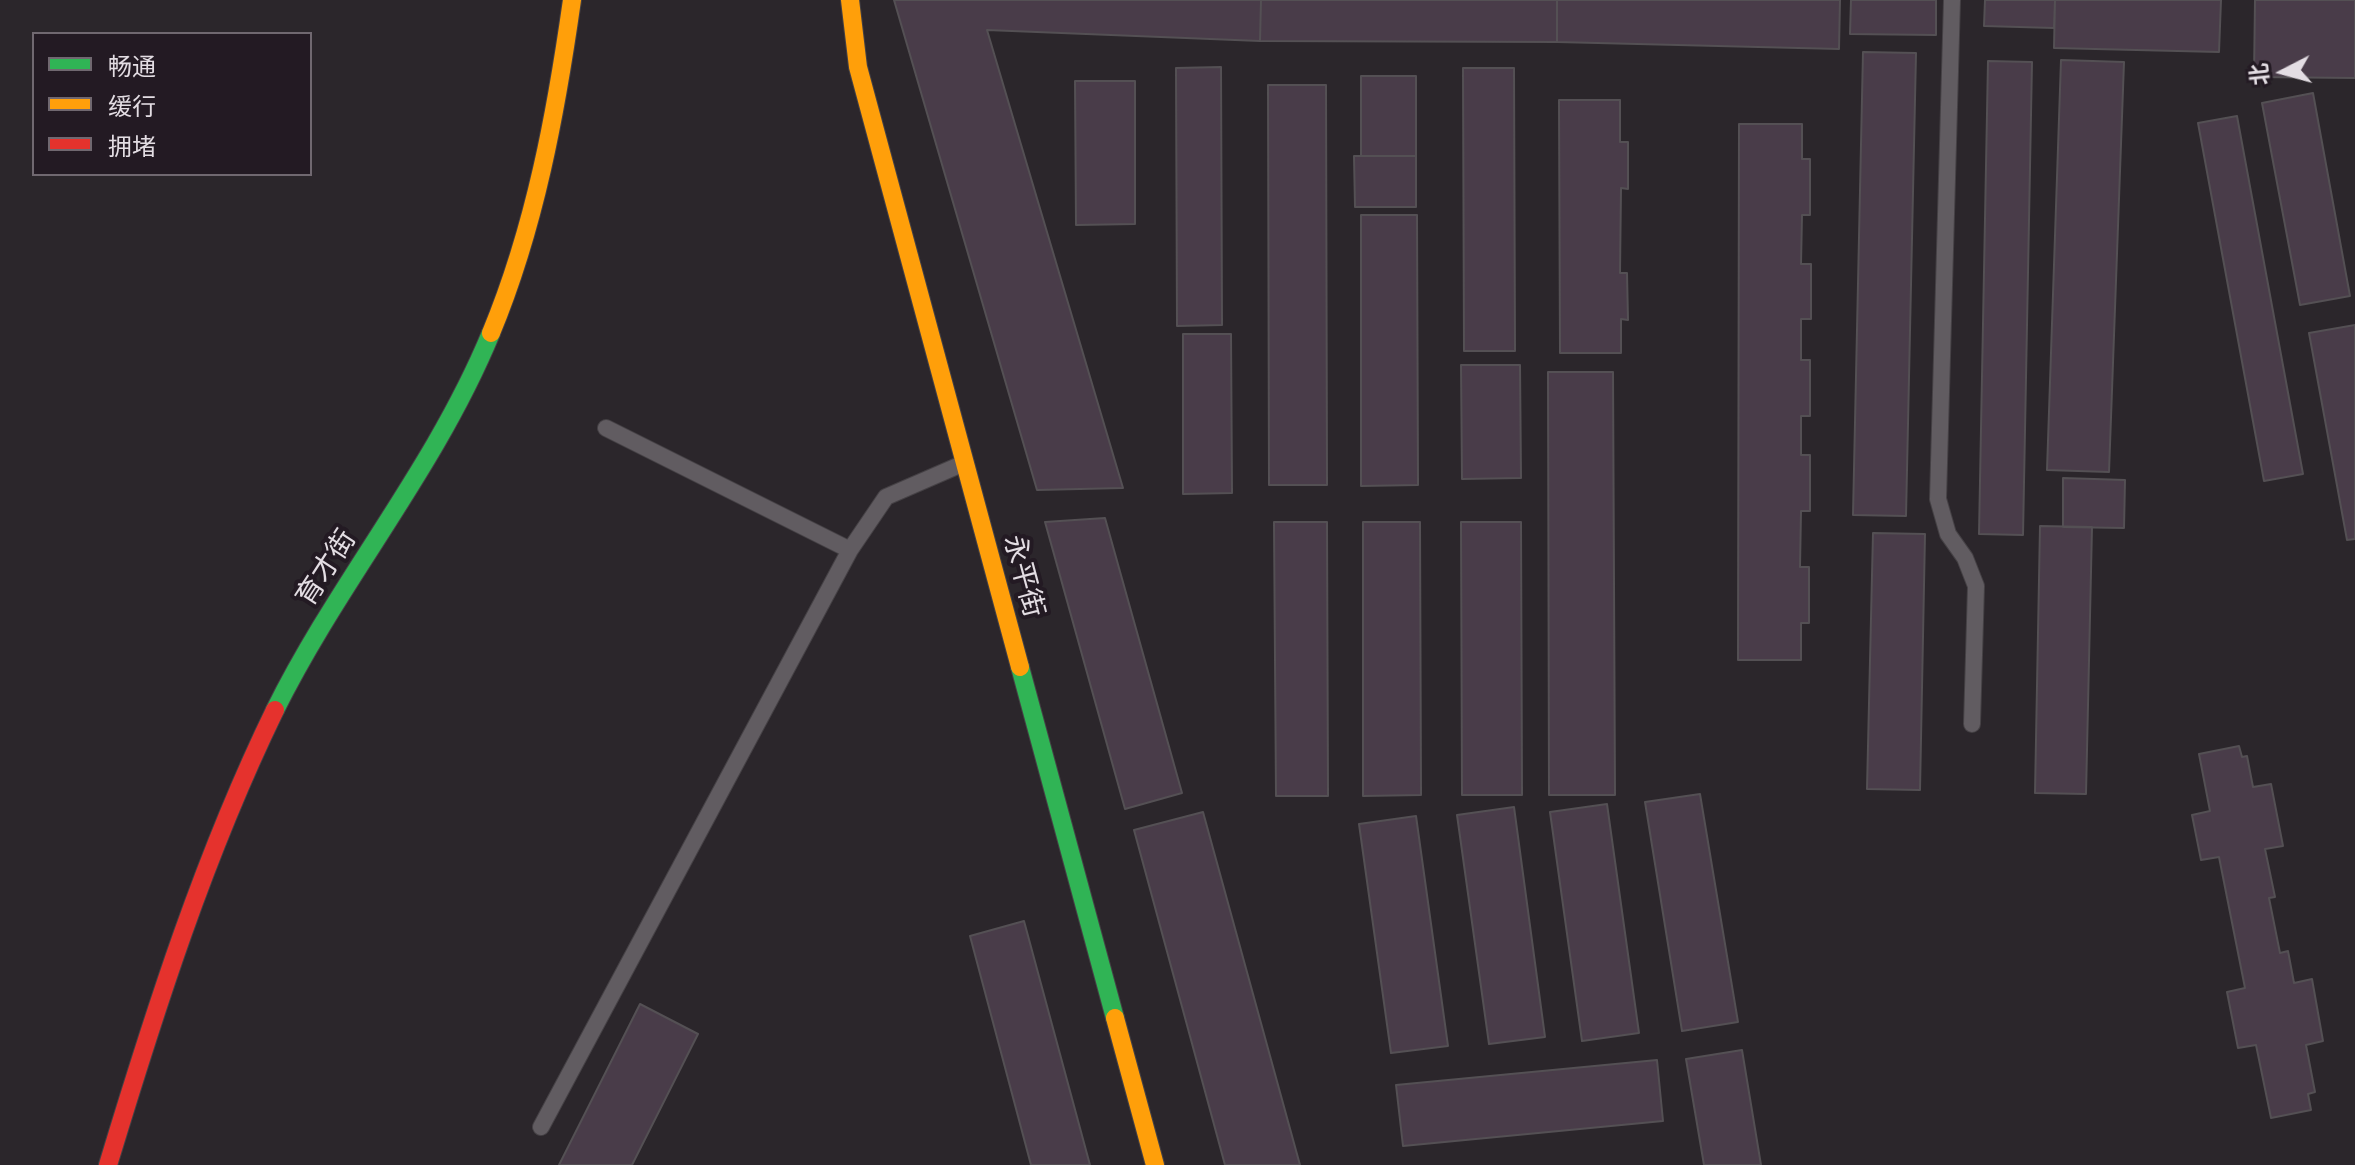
<!DOCTYPE html>
<meta charset="utf-8">
<style>
body{margin:0}
#map{position:relative;width:2355px;height:1165px;overflow:hidden;background:#2b262b;font-family:"Asap Condensed","Noto Sans SC",sans-serif}
canvas{display:block}
.legend{position:absolute;left:32px;top:32px;width:280px;height:144px;box-sizing:border-box;background:#231a23;border:2px solid #706870;margin:0;padding:10px 14px;list-style:none;font-size:24px;color:#e3dde3}
.legend li{display:flex;align-items:center;gap:16px;height:40px}
.legend b{width:40px;border:2px solid #706870}
.north{position:absolute;left:2243px;top:32px;width:80px;height:80px;-webkit-text-stroke:6px #231a23;paint-order:stroke;rotate:264deg;font-size:22px;font-weight:700;line-height:32px;text-align:center;color:#e3dde3}
.north::after{content:'';display:block;margin:auto;width:28px;height:36px;background:#e3dde3;clip-path:polygon(50% 0,100% 100%,50% 72%,0 100%)}
</style>
<div id="map">
<canvas width="2355" height="1165"></canvas>
<ul class="legend">
<li><b style="height:10px;background:#30b455"></b>畅通</li>
<li><b style="height:10px;background:#ff9f0a"></b>缓行</li>
<li><b style="height:10px;background:#e5322d"></b>拥堵</li>
</ul>
<div class="north">北</div>
</div>
<script>
const g = document.querySelector('canvas').getContext('2d');
g.lineJoin = 'round';
function paint(path, color) {
  g.fillStyle = color;
  g.fill(path, 'evenodd');
}
function trace(path, color, width, dash) {
  g.strokeStyle = color;
  g.lineWidth = width;
  g.lineCap = dash ? 'butt' : 'round';
  g.setLineDash(dash || []);
  g.stroke(path);
}
function drawText(font, color, halo, rows, align = 'center') {
  g.font = font + ' "Asap Condensed","Noto Sans SC",sans-serif';
  g.lineWidth = 8;
  g.setLineDash([]);
  g.textBaseline = 'middle';
  g.strokeStyle = halo;
  g.fillStyle = color;
  for (const [text, x, y, turn = 0] of rows) {
    g.save();
    g.translate(x, y);
    g.rotate((+turn || 0) * Math.PI / 180);
    g.textAlign = isNaN(turn) ? turn : align;
    if (halo) g.strokeText(text, 0, 0);
    g.fillText(text, 0, 0);
    g.restore();
  }
}
const building = new Path2D(`
 M894 0H1261L1260 41 987 30 1123 488 1037 490Z
 M1261 0H1557V42L1260 41Z
 M1557 0H1840L1839 49 1557 42Z
 M1851 0H1936V35L1850 34Z
 M1985 0H2055L2054 28 1984 26Z
 M2055 0H2221L2219 52 2054 48Z
 M2255 0H2355V78L2254 77Z
 M1863 52 1916 53 1906 516 1853 515Z
 M2061 60 2124 62 2109 472 2047 470Z
 M1988 61 2032 62 2023 535 1979 534Z
 M1221 67 1222 325 1177 326 1176 68Z
 M1463 68H1514L1515 351H1464Z
 M1361 76H1416V156H1361Z
 M1075 81H1135V224L1076 225Z
 M1268 85H1326L1327 485H1269Z
 M2313 93 2350 296 2300 305 2262 103Z
 M1559 100H1620V142H1628V189L1621 188 1620 273H1627L1628 320 1621 319V353H1560Z
 M2237 116 2303 474 2264 481 2198 123Z
 M1739 124H1802V159H1810V215H1802L1801 264H1811V319H1801V360H1810V416H1801V455H1810V511H1801L1800 567H1809V623H1801V660H1738Z
 M1354 156H1416V207H1355Z
 M1361 215H1417L1418 485 1361 486Z
 M2355 325V539L2347 540 2309 333Z
 M1183 334H1231L1232 493 1183 494Z
 M1461 365H1520L1521 478 1462 479Z
 M1548 372H1613L1615 795H1549Z
 M2063 478 2125 480 2124 528 2063 527Z
 M1105 518 1182 793 1125 809 1045 522Z
 M1274 522H1327L1328 796H1276Z
 M1363 522H1420L1421 795 1363 796Z
 M1461 522H1521L1522 795H1462Z
 M2040 526 2092 527 2086 794 2035 793Z
 M1873 533 1925 534 1920 790 1867 789Z
 M2239 746 2242 757 2247 756 2253 787 2271 784 2283 846 2265 849 2275 897 2269 898 2280 953 2288 951 2294 983 2312 979 2323 1041 2306 1045 2315 1092 2308 1094 2311 1110 2271 1118 2256 1045 2238 1048 2227 992 2245 988 2219 857 2201 860 2192 815 2210 811 2199 754Z
 M1700 794 1738 1022 1682 1031 1645 802Z
 M1607 804 1639 1033 1582 1041 1550 812Z
 M1514 807 1545 1037 1489 1044 1457 815Z
 M1203 812 1300 1165H1225L1134 830Z
 M1416 816 1448 1046 1391 1053 1359 824Z
 M1024 921 1090 1165H1031L970 936Z
 M640 1004 698 1034 632 1165H559Z
 M1742 1050 1761 1165H1704L1686 1059Z
 M1657 1060 1663 1121 1403 1146 1396 1085Z`);
paint(building, '#493c49');
trace(building, '#545054', 2);
const lane = new Path2D(`
 M1952 0 1938 499 1948 534 1965 558 1976 586 1972 724
 M606 428 850 550
 M541 1127 850 550 886 497 962 464`);
const fast = new Path2D(`
 M1020 667 1115 1018
 M275 710C340 579 434 471 491 333`);
const slow = new Path2D(`
 M850 0 858 67 1020 667
 M491 333C535 227 556 113 572 0
 M1115 1018 1155 1165`);
const jam = new Path2D(`
 M108 1165C155 1010 204 856 275 710`);
trace(lane, '#454145', 18);
trace(fast, '#454145', 20);
trace(slow, '#454145', 20);
trace(jam, '#454145', 20);
trace(lane, '#615c61', 16);
trace(fast, '#30b455', 18);
trace(slow, '#ff9f0a', 18);
trace(jam, '#e5322d', 18);
drawText('28px', '#e3dde3', '#231a23', [
 ["育才街",326,568,-57],
 ["永平街",1024,576,75]
]);
</script>
